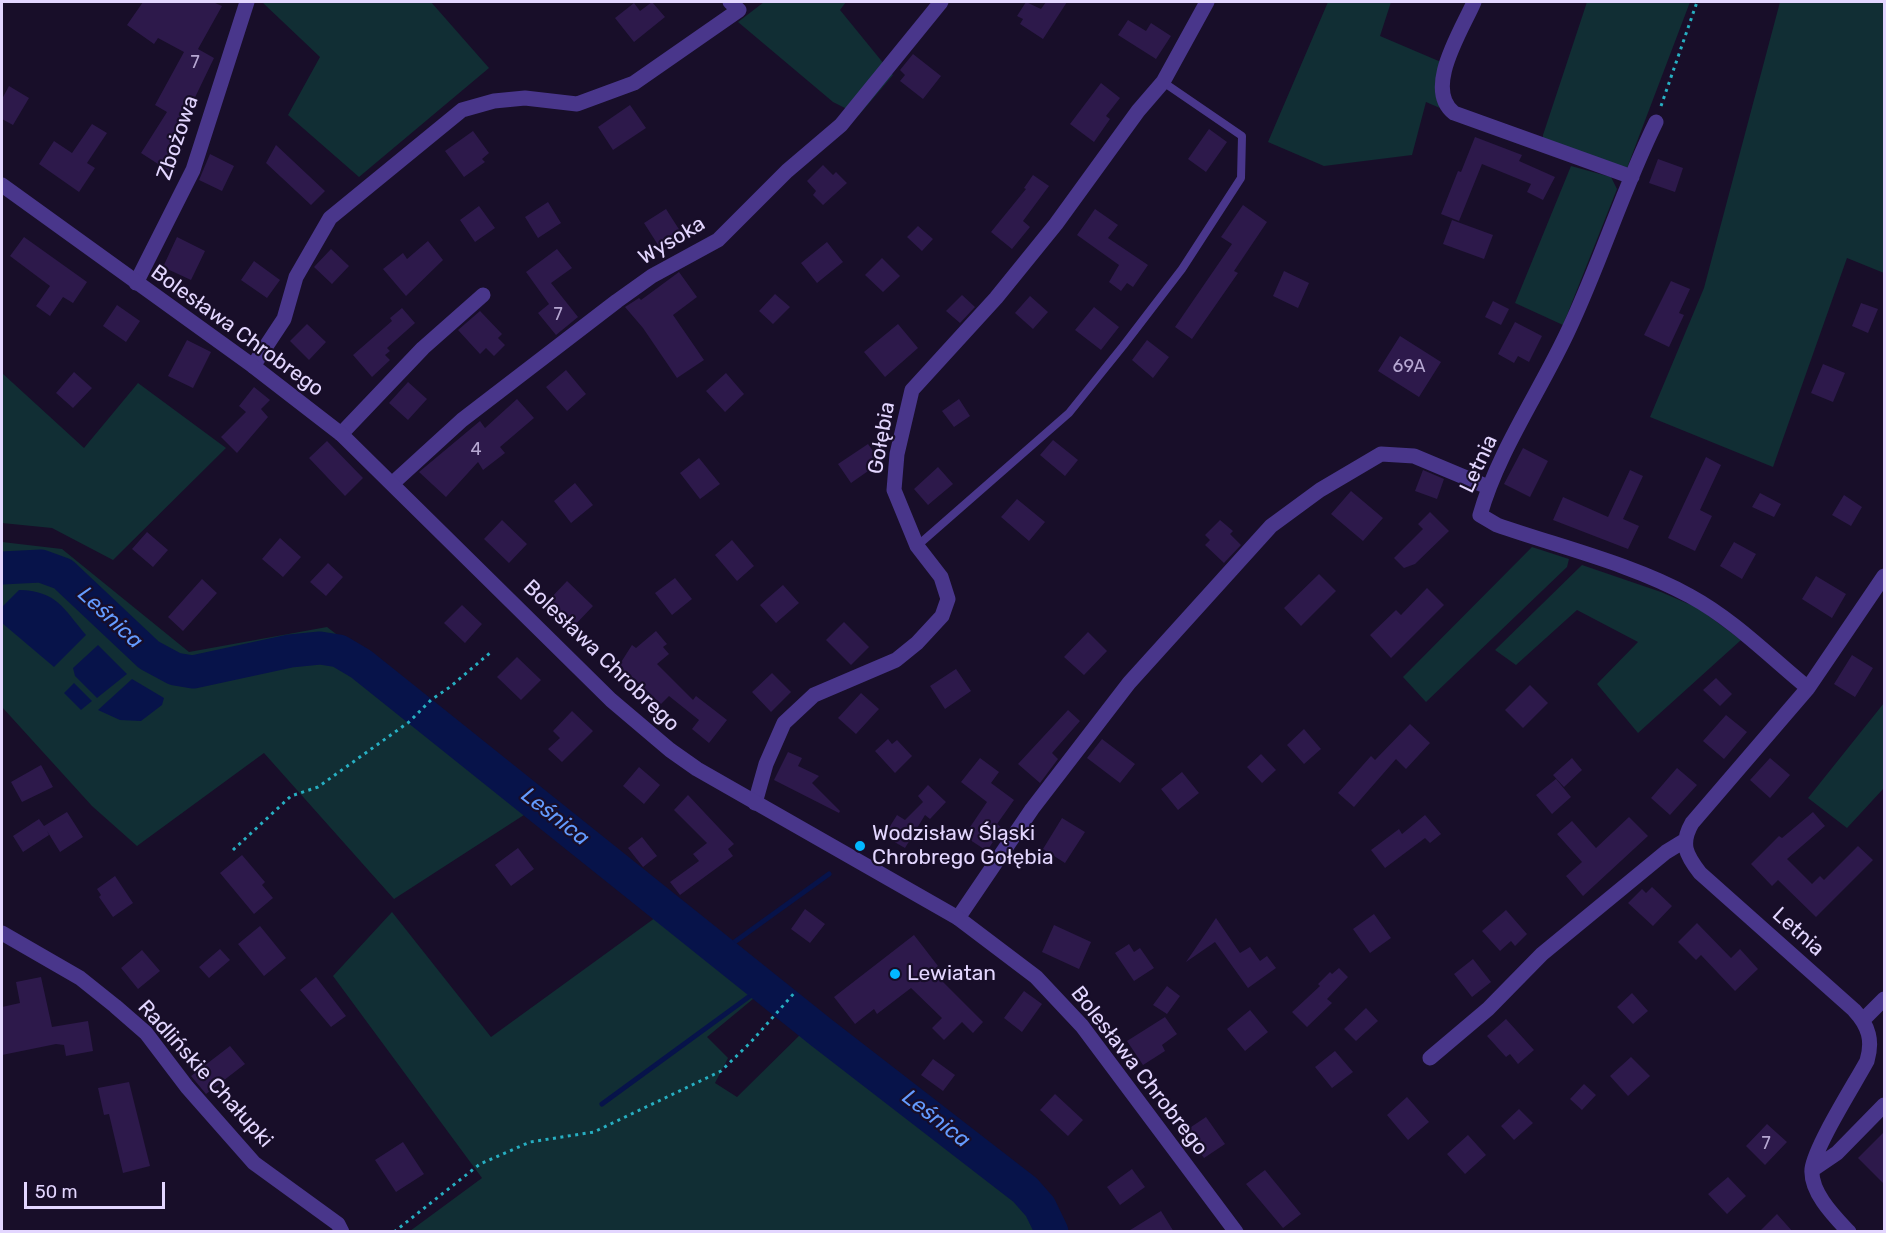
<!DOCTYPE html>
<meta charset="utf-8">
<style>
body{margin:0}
#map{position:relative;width:1886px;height:1233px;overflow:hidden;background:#180e29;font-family:Rubik,sans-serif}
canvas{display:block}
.frame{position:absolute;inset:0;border:3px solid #e3d6ff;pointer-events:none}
.scale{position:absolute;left:24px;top:1182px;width:141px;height:27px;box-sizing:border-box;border:3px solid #e3d6ff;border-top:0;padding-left:8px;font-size:18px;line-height:21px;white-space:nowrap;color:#e3d6ff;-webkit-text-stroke:4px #180e29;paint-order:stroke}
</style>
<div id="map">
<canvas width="1886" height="1233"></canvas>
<div class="frame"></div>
<div class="scale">50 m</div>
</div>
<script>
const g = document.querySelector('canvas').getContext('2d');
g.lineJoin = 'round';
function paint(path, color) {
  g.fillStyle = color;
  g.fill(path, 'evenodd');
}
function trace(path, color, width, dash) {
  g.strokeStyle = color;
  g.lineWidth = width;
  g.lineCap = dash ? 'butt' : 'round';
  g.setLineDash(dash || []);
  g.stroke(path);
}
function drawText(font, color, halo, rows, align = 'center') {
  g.font = font + ' Rubik,sans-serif';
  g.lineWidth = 4.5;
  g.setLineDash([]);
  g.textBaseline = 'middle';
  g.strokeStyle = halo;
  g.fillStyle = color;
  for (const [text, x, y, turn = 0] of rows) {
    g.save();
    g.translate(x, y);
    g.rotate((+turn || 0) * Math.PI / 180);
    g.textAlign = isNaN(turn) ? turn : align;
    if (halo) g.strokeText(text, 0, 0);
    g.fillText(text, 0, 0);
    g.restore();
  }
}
paint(new Path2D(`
 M262 2H431L489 68 359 177 288 115 320 57Z
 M764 2H846L840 10 893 75 859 115 833 102 738 22Z
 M1328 2H1391L1380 36 1441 62 1436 89 1440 108 1426 102 1412 155 1324 166 1268 142Z
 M1587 2H1690L1627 168 1543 142V135Z
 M1780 2H1884V273L1847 258 1773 467 1650 417 1704 288Z
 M1571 166 1611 177 1617 189 1563 325 1515 303Z
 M2 373 84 448 138 383 226 448 113 560 52 528 2 523Z
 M2 542 62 549 189 652 327 627 507 765 645 879 660 915 759 994 707 1037 728 1058 715 1083 737 1097 806 1029 1025 1204 1041 1231H410L482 1178 333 976 392 912 491 1037 659 915 527 813 394 899 264 753 137 846 92 806 2 707Z
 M1532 547 1569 559 1567 567 1426 702 1403 677Z
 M1582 565 1661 592 1698 608 1741 640 1638 733 1597 684 1638 642 1577 610 1516 665 1495 650Z
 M1884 703V788L1847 828 1808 798Z`), '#112e34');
paint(new Path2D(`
 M19 590C57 591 63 608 86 635L54 667 2 623V607Z
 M98 645 127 674 97 698 75 676 73 668Z
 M132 679 164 698 162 705 141 721 120 720 98 710Z
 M74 683 92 701 81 710 64 693Z`), '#07134a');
trace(new Path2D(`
 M722 951 829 874
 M602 1104 765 985`), '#07134a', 5);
trace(new Path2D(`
 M2 568 41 566 63 574 149 655 175 669 193 672 290 651 320 648 339 651 361 664 822 1033 1025 1190 1040 1207 1052 1232`), '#07134a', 33);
paint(new Path2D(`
 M143 2H213L222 6 198 49 214 58 173 143 183 149 169 171 141 153 167 112 155 105 184 52 158 38 154 44 127 25Z
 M652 2 665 17 634 42 615 18 634 3 640 11Z
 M1026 2 1041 9 1046 2H1067L1043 39 1020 24 1023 19 1017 16Z
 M1128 20 1146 31 1151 23 1171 36 1156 59 1118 35Z
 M913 54 941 76 923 99 900 81 905 75 900 70Z
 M1101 83 1120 98 1106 116 1110 119 1094 142 1070 124Z
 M9 86 29 98 13 125 2 119V99Z
 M630 105 646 128 613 150 598 127Z
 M92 124 107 133 87 163 95 168 79 192 39 164 54 141 72 153Z
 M1209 129 1227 142 1206 172 1188 159Z
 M473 131 489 153 482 159 485 162 464 177 445 151Z
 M1475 137 1522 155 1519 161 1555 177 1543 200 1527 192 1531 184 1482 164 1459 221 1441 214 1458 171 1461 172Z
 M276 145 325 191 311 205 266 163Z
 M210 154 234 166 222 191 199 180Z
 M1658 159 1683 168 1675 192 1649 183Z
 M823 165 833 175 836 172 847 183 823 205 813 195 816 191 807 181Z
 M1033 175 1049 186 1023 221 1030 227 1012 249 991 232 1026 189 1024 188Z
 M548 202 561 223 538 238 525 217Z
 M1243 205 1267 222 1234 271 1238 273 1192 339 1175 327 1232 244 1221 237Z
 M479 206 495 228 475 242 460 220Z
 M666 209 682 234 660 248 644 223Z
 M1095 209 1118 225 1108 238 1148 265 1133 287 1127 283 1121 291 1109 282 1119 265 1077 235Z
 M1452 220 1493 235 1484 259 1443 244Z
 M918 226 933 239 922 251 907 237Z
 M24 237 87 282 73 303 63 297 50 316 36 306 50 286 10 256Z
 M177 237 205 251 191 280 163 267Z
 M428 241 443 260 406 296 383 269 403 253 407 259Z
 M827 242 843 262 817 283 801 263Z
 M331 249 349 266 332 284 314 267Z
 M557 249 572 268 551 283 578 317 556 335 538 313 549 304 526 272Z
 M882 258 900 276 883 292 865 275Z
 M254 261 280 280 267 298 241 280Z
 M1284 271 1309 283 1298 308 1273 296Z
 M679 272 697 297 673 315 704 360 677 378 643 328 625 307 639 298 641 300Z
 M1671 281 1690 289 1679 313 1684 315 1669 347 1644 335Z
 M775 294 790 307 773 324 759 311Z
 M962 295 975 307 960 323 946 311Z
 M1030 296 1048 312 1033 329 1015 313Z
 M1493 301 1509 309 1501 325 1485 317Z
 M1861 303 1878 309 1868 333 1852 326Z
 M117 305 140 321 126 342 103 326Z
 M1094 307 1119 327 1101 350 1075 330Z
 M402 308 415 323 387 348 390 351 385 355 390 360 372 377 353 355 392 321 390 318Z
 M480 311 502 334 498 338 505 345 494 356 486 348 480 354 458 330Z
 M1515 322 1542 336 1529 362 1518 356 1514 363 1498 354Z
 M307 324 326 342 309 360 290 341Z
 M898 324 918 348 885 377 864 352Z
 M1400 336 1441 362 1419 397 1378 371Z
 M187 340 211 352 193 388 168 376Z
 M1147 340 1169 357 1153 378 1132 360Z
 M1823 364 1845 373 1833 402 1811 393Z
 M566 370 586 394 567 411 546 387Z
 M74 372 92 388 73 408 56 393Z
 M726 373 744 394 725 412 706 391Z
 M408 382 427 399 408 420 389 403Z
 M254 387 270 400 261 409 268 417 237 453 221 437 246 412 239 406Z
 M517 399 534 418 500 447 505 453 483 470 478 462 446 497 419 472 480 421 485 428Z
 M959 399 970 416 954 427 942 411Z
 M1053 440 1078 460 1065 476 1040 455Z
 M327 441 363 478 345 496 309 458Z
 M868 444 881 462 851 483 838 464Z
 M1523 448 1548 461 1530 497 1504 484Z
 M1706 457 1721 465 1700 510 1712 516 1695 551 1668 538Z
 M699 458 720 484 700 499 680 473Z
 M938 467 953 484 928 505 914 489Z
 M1423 470 1444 479 1437 499 1415 491Z
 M1630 470 1643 476 1623 519 1639 526 1628 549 1553 520 1563 497 1608 517Z
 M575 483 593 505 571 523 554 501Z
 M1351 491 1383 518 1363 541 1331 514Z
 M1760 493 1781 504 1774 517 1752 507Z
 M1844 495 1862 507 1851 526 1832 515Z
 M1017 499 1045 522 1029 541 1001 517Z
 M1430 512 1449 531 1415 564 1404 568 1394 558 1423 529 1418 524Z
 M502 520 527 544 509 563 484 539Z
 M1220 520 1233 531 1230 534 1241 545 1224 563 1205 545 1210 540 1205 535Z
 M147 532 168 550 153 567 132 549Z
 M280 538 301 557 283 577 262 559Z
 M732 540 754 566 737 581 715 555Z
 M1734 542 1756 554 1742 579 1720 566Z
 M328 563 343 577 326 596 310 582Z
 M1319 574 1336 591 1301 626 1284 608Z
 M1816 576 1846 594 1832 618 1802 599Z
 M675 578 692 599 672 615 655 593Z
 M202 579 217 593 183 631 168 617Z
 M567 581 593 606 574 626 548 601Z
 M783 585 799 603 776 623 760 605Z
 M1427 588 1444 605 1391 658 1370 635 1396 610 1401 615Z
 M462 605 482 624 465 643 444 623Z
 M844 622 869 647 851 665 826 640Z
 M656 631 667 644 663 647 669 654 657 664 693 700 696 696 727 720 709 743 692 729 699 720 669 696 661 704 632 677 618 667 632 645 636 648Z
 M1088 632 1107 651 1084 675 1064 657Z
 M1852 655 1873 668 1855 697 1834 684Z
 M517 657 541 680 521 700 497 677Z
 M956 669 971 691 945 709 930 686Z
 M772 673 791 692 771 712 752 692Z
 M1716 678 1732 694 1720 706 1703 690Z
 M1530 685 1548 703 1523 728 1505 710Z
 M861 693 879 709 856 734 838 718Z
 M1068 710 1080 721 1052 753 1058 759 1040 783 1018 764Z
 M572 711 593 731 562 762 548 749 560 738 553 731Z
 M1726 715 1747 732 1724 759 1703 741Z
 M1410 724 1430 743 1406 769 1396 759 1354 807 1338 793 1371 756 1375 760Z
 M1304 729 1321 749 1304 764 1287 745Z
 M888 739 892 744 897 740 912 756 895 773 875 751Z
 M1102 739 1135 764 1120 783 1087 758Z
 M788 752 802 758 798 766 819 776 812 783 840 811 839 813 774 780Z
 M1261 754 1276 770 1262 783 1247 767Z
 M980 758 999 772 991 783 1014 800 997 824 1002 828 987 851 964 836 987 802 961 782Z
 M1572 758 1582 770 1564 787 1553 775Z
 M1770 758 1790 775 1770 798 1750 780Z
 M41 765 53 787 22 802 11 782Z
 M639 767 660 785 644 804 623 786Z
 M1677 768 1697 785 1670 815 1651 798Z
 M1182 772 1199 793 1178 810 1161 789Z
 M1556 779 1571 797 1552 814 1536 795Z
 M928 785 946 802 930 819 925 815 905 848 884 836 897 815 905 820 923 802 918 796Z
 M688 795 734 844 728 849 733 856 680 895 670 882 699 861 693 854 707 843 674 810Z
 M67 812 83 837 60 852 47 831 49 835 23 852 13 836 39 819 44 826Z
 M1813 812 1825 826 1787 859 1812 884 1820 876 1824 880 1858 846 1873 860 1816 917 1778 880 1772 886 1751 864 1779 836 1782 838Z
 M1425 815 1441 834 1430 843 1425 838 1385 868 1371 850 1399 829 1402 834Z
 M1629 817 1648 836 1583 896 1566 876 1582 862 1557 834 1572 821 1596 848Z
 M1062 818 1085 832 1065 863 1043 849Z
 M642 837 657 856 643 867 628 848Z
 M518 848 534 869 511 886 495 865Z
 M242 855 265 882 262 885 273 898 254 914 220 873Z
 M115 876 133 903 113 917 99 897 101 895 97 889Z
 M1652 887 1672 906 1653 926 1628 903 1642 889 1646 893Z
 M805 909 825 924 810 943 791 929Z
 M1506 910 1527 934 1515 946 1511 941 1500 951 1482 931Z
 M1374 914 1391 938 1370 953 1353 929Z
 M1216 918 1240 953 1250 947 1260 961 1267 956 1276 968 1248 988 1215 942 1186 962Z
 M1697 923 1731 958 1740 949 1758 969 1735 991 1701 955 1696 960 1678 942Z
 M1054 925 1091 942 1079 969 1042 952Z
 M260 926 286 958 264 976 238 944Z
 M914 935 938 966 932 971 983 1022 973 1033 962 1022 944 1040 932 1028 942 1018 911 988 877 1014 874 1009 855 1024 834 997Z
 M1129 944 1134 952 1140 948 1154 968 1134 981 1115 953Z
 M220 949 230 960 209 978 199 967Z
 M142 950 160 971 138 989 121 968Z
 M1473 959 1491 982 1472 997 1454 974Z
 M1339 968 1348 977 1327 999 1332 1003 1307 1027 1292 1012 1320 986 1318 984 1330 972 1332 974Z
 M41 977 52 1027 88 1021 93 1051 66 1056 64 1045 56 1044 2 1055V1007L20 1003 16 982Z
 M316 977 346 1016 331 1027 300 990Z
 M1167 986 1180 996 1167 1014 1153 1005Z
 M1024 991 1042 1004 1022 1032 1004 1018Z
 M1632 993 1648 1011 1633 1024 1617 1007Z
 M1366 1008 1378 1021 1356 1041 1344 1029Z
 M1250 1010 1268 1032 1245 1051 1227 1029Z
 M1165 1017 1177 1034 1162 1045 1165 1051 1143 1065 1127 1041Z
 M1506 1019 1534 1050 1518 1064 1510 1054 1506 1057 1487 1036Z
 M230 1046 245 1064 206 1094 191 1076Z
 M1335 1051 1353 1072 1332 1088 1315 1067Z
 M1631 1057 1650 1076 1628 1096 1610 1076Z
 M933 1059 955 1075 943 1091 921 1075Z
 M129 1082 150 1166 123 1173 109 1114 104 1115 98 1088Z
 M1584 1084 1596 1095 1582 1110 1570 1099Z
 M1055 1094 1083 1120 1068 1136 1040 1110Z
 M1407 1097 1429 1122 1408 1140 1387 1115Z
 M1519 1109 1533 1123 1514 1140 1501 1126Z
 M1206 1117 1225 1144 1204 1158 1185 1131Z
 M1767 1124 1787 1142 1765 1165 1746 1146Z
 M1884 1132V1184L1858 1158Z
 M1468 1135 1486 1155 1465 1174 1447 1154Z
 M403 1142 424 1174 396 1192 375 1160Z
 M1132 1169 1145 1187 1120 1205 1107 1187Z
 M1265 1170 1301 1214 1283 1228 1246 1184Z
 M1728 1177 1746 1196 1727 1214 1708 1194Z
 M1161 1211 1174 1232H1127Z
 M1777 1214 1793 1232H1759Z`), '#2d194b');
trace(new Path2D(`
 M1661 106 1697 2
 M233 850 291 796 318 787 409 722 431 700 450 687 491 652
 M394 1232 480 1164 530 1142 594 1132 721 1071 751 1042 796 991`), '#27afc2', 3, [3, 4.5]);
trace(new Path2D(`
 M917 546 1069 413 1123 346 1182 269 1241 178 1242 136 1163 82`), '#49368b', 8);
trace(new Path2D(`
 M1474 2C1462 30 1423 89 1454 113L1632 177
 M1656 122C1623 189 1601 261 1569 329 1541 390 1498 451 1480 515L1497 525C1560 547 1632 564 1690 596 1734 620 1769 656 1808 688L1692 823C1680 844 1686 855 1700 873L1854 1010C1869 1026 1873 1041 1867 1061 1854 1085 1815 1146 1812 1169 1810 1192 1834 1216 1849 1232
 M136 283 193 170 247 2
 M253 366 284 319 296 277 330 218 462 110 494 101 525 98 577 104 634 83 739 10 730 2
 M341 434 423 348 483 295
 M393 483 462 420 617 301 652 276 718 240 787 171 841 125 941 2
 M1808 688 1884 576
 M755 803 766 764 784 723 814 695 896 660 917 643 942 616 948 599 941 577 917 546 894 490 897 454 912 390 996 298 1056 224 1138 111 1163 82 1207 2
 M958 918 1032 809 1129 683 1271 526 1320 490 1381 454 1414 456 1488 487
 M2 933 80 978 115 1006 146 1033 187 1087 254 1163 338 1224 342 1232
 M1863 1020 1884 999
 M1430 1058 1488 1009 1542 954 1666 852 1684 841
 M1812 1170 1837 1153 1884 1105`), '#49368b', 15);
trace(new Path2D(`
 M2 185 253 366 341 434 611 700 670 750 697 769 958 918 1036 977 1082 1026 1236 1232`), '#49368b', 15);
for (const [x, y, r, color] of [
 [860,846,6,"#02b7ff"],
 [895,974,6,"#02b7ff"]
]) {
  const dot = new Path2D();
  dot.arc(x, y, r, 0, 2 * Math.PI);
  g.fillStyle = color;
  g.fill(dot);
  trace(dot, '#180e29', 2);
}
drawText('18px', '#b6a7d2', null, [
 ["7",195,63],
 ["7",558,315],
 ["69A",1409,367],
 ["4",476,450],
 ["7",1766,1144]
]);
drawText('21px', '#e3d6ff', '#180e29', [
 ["Zbożowa",178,138,-71],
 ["Wysoka",672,241,-31],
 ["Bolesława Chrobrego",237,331,36],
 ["Gołębia",882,438,-80],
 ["Letnia",1479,464,-65],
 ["Bolesława Chrobrego",601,656,44],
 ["Letnia",1798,932,42],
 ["Bolesława Chrobrego",1139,1071,52],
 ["Radlińskie Chałupki",205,1074,48]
]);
drawText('21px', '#e3d6ff', '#180e29', [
 ["Wodzisław Śląski",872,834],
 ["Chrobrego Gołębia",872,858],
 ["Lewiatan",907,974]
], 'left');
drawText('italic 22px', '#649bff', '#180e29', [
 ["Leśnica",110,618,43],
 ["Leśnica",555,817,38],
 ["Leśnica",936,1119,38]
]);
</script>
